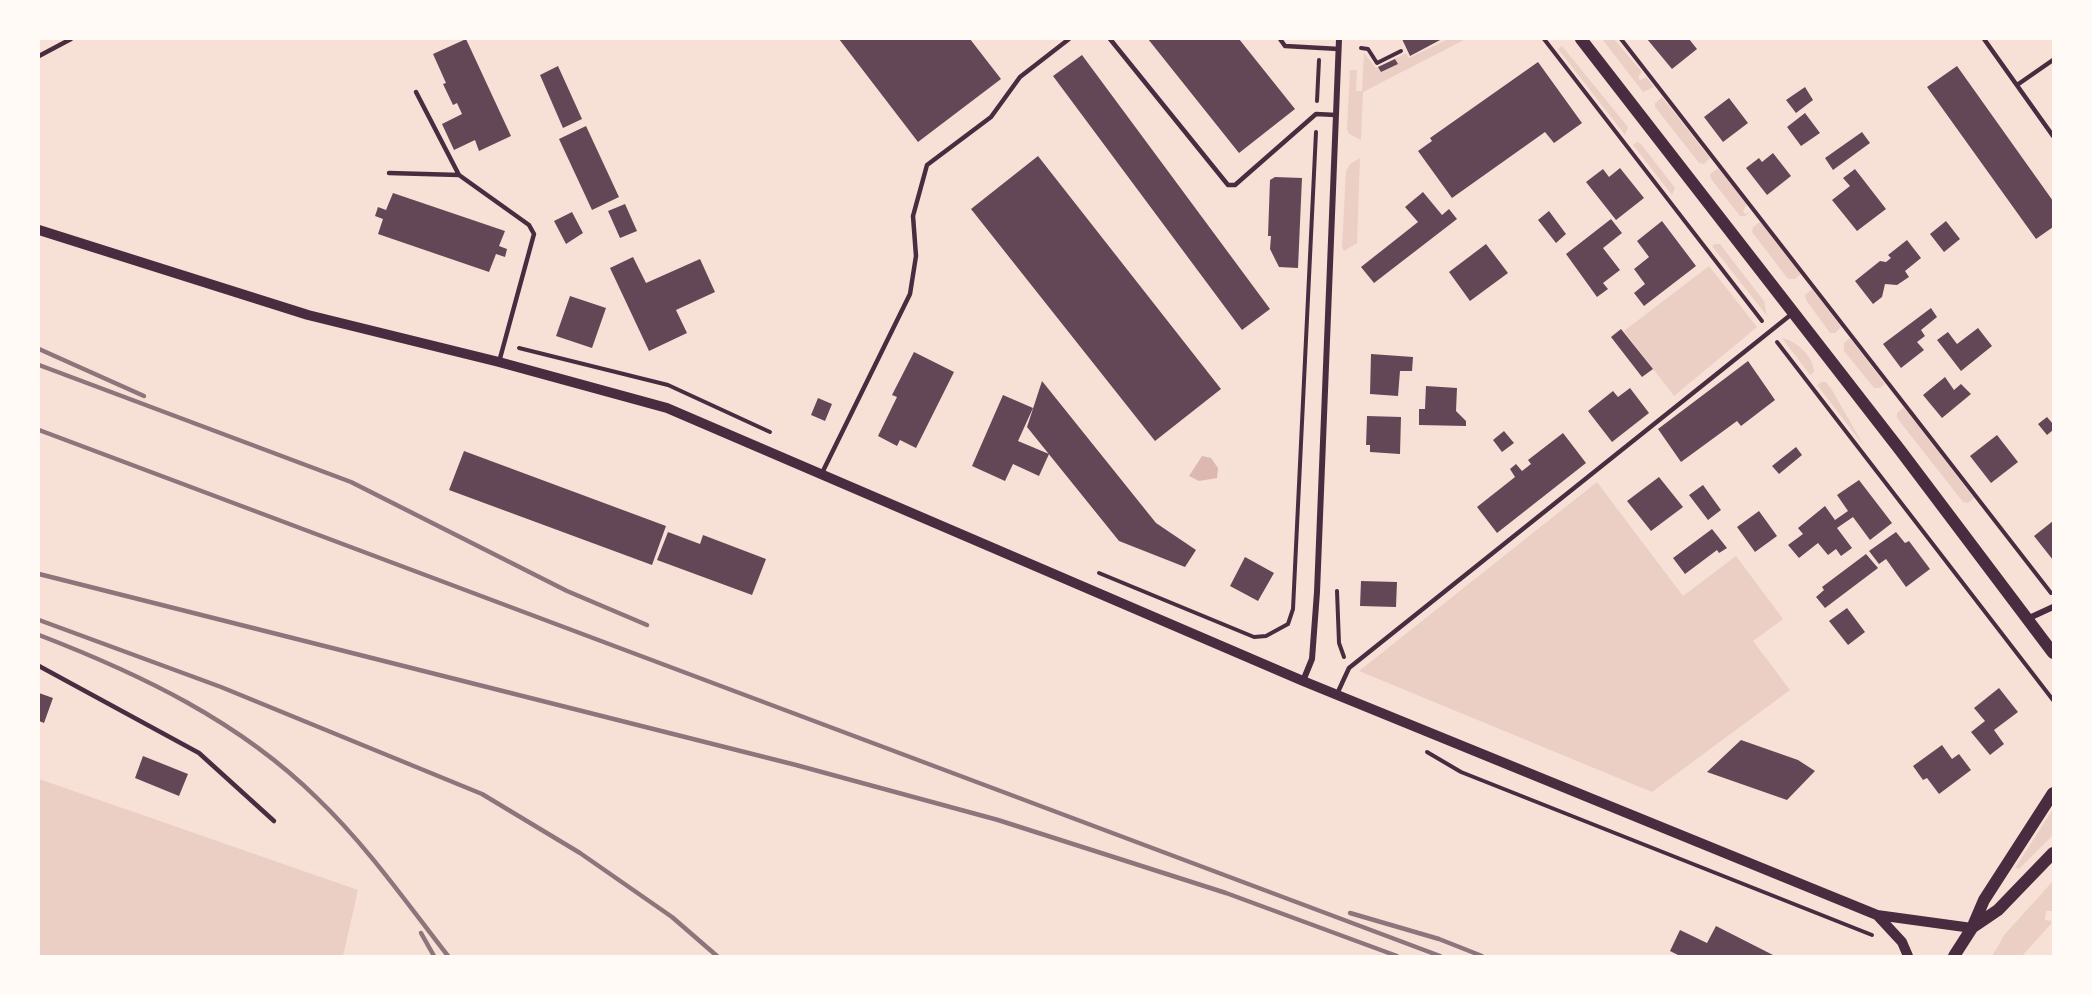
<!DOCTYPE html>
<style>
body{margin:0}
#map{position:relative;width:2092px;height:995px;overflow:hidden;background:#f7e1d7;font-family:"Golos Text",sans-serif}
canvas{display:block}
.frame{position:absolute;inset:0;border:40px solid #fffaf5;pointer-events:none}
</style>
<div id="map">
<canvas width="2092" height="995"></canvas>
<div class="frame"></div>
</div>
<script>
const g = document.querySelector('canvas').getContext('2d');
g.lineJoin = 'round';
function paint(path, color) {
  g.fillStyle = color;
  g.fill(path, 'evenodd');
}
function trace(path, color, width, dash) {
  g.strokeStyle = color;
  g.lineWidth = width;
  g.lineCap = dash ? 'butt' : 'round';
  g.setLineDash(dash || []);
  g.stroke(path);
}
paint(new Path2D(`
 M1448 39H1466L1363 92 1361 140 1349 134 1347 129 1350 70H1357L1356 91H1362L1364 53 1376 68 1406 53 1409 58Z
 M1602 39H1614L1642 72 1638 77 1640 80 1646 77 1654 87 1643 92Z
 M1562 46 1628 127 1625 135 1558 49Z
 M1662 97 1710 158 1704 164 1699 163 1655 107V103Z
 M1637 142 1641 144 1675 188 1672 195 1633 145Z
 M1360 158 1357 243 1344 251 1342 247 1346 171 1350 164Z
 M1718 168 1747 204 1743 211 1745 214 1751 211 1745 216H1740L1711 179 1710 174Z
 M1760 222 1801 274 1795 279H1788L1752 232 1753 227Z
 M1715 244H1720L1764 301 1767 316 1712 246Z
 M1709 266 1757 327 1674 396 1624 331Z
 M1812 289 1841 327 1835 333H1830L1806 300 1805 295Z
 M1782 338C1796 340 1814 357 1814 372L1810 375Z
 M1850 338 1885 384 1880 388H1874L1844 351V343Z
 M1821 382H1826L1832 390 1864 446 1817 385Z
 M1904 407 1974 498 1968 503 1963 502 1897 418V413Z
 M1597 482 1683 596 1736 556 1783 619 1753 641 1790 690 1652 792 1359 671Z
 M39 779 358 890 343 956H39Z
 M2053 809V835L2019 869 2015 868Z
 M2053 881V911H2046L2045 920 2051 921V924L2022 956H1992L2005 934Z`), '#ebcfc5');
paint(new Path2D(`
 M1202 456 1211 458 1218 468 1217 478 1199 481 1189 476Z`), '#dcb8b0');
paint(new Path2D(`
 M466 39 511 136 479 151 475 140 454 150 442 124 462 114 457 103 453 105 443 84 446 83 433 54Z
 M839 39H970L1001 79 918 142Z
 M1148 39H1239L1295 109 1239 153Z
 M1402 39H1442L1410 56Z
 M1647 39H1689L1697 49 1672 69Z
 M1082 55 1270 309 1242 330 1053 76Z
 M1395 59 1398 64 1381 72 1378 67Z
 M1538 62 1582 123 1554 143 1545 132 1452 198 1418 151 1432 141 1430 138Z
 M558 66 582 119 563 128 540 75Z
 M1957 66 2053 201V227L2036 239 1927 87Z
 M1805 87 1813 100 1796 113 1786 100Z
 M1729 98 1748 123 1723 142 1704 117Z
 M1805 113 1820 133 1801 146 1787 127Z
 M586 126 619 197 592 210 559 139Z
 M1862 132 1870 143 1833 170 1825 158Z
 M1773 153 1791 176 1767 195 1746 168 1759 158 1762 162Z
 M1038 156 1221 389 1155 441 971 209Z
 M1620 168 1644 198 1616 220 1586 182 1603 169 1609 177Z
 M1855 169 1886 209 1857 231 1832 200 1850 186 1843 178Z
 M1275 177 1302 178 1298 268 1279 267 1270 249 1271 236H1268L1270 180Z
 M1423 192 1442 215 1449 209 1457 219 1374 283 1361 267 1418 222 1405 207Z
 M393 193 505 231 499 246 507 249 505 257 496 254 489 272 378 234 383 219 375 216 378 207 386 210Z
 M625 204 637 231 620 238 608 211Z
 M1549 211 1566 234 1556 243 1538 220Z
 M572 212 583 233 566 244 554 221Z
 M1611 219 1622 233 1603 248 1620 270 1603 283 1608 289 1597 297 1566 254Z
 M1662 221 1696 266 1644 306 1634 293 1645 284 1634 269 1649 257 1637 241Z
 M1946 221 1960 239 1944 252 1930 234Z
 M1907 240 1921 258 1905 271 1909 277 1897 285 1885 284 1882 297 1873 304 1855 281 1880 261 1886 262 1891 258 1888 255Z
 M1486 244 1508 273 1470 301 1449 272Z
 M633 257 646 283 700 259 715 292 676 310 687 333 649 351 610 268Z
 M570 296 606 308 592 348 556 336Z
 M1931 308 1937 317 1921 330 1925 336 1917 342 1924 350 1901 368 1883 344Z
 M1978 328 1992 346 1961 371 1937 340 1948 332 1957 344Z
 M1621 329 1653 369 1642 377 1611 337Z
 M914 352 954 372 916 448 900 440 897 446 878 436 897 397 892 395Z
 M1371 354 1413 357 1412 371H1400L1398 396 1370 394Z
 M1748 361 1775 400 1741 426 1737 421 1681 462 1658 429Z
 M1945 377 1954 390 1961 384 1971 394 1942 418 1923 395Z
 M1042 381 1156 523 1196 550 1185 567 1119 541 1027 427Z
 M1426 386 1457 388 1456 411 1466 421V426L1419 425V409H1425Z
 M1630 388 1649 413 1612 442 1588 411 1613 391 1618 397Z
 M1003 395 1033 408 1018 441 1049 454 1039 476 1013 464 1005 481 972 466Z
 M818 398 832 404 825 421 811 415Z
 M1367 416 1401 417 1400 454 1370 452V445H1366Z
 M2047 417 2053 424V430L2047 435 2038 424Z
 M1504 431 1514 443 1502 452 1493 440Z
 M1563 433 1586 463 1497 533 1477 507 1515 477 1510 469 1516 464 1522 471 1531 464 1528 460Z
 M1997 435 2018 462 1991 483 1970 456Z
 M1796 447 1802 455 1779 474 1772 466Z
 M464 451 666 526 652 565 449 490Z
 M1659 477 1683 507 1651 531 1627 501Z
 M1859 480 1892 523 1870 540 1853 517 1837 528 1852 548 1841 556 1836 549 1828 555 1818 543 1799 558 1788 545 1803 534 1798 528 1825 506 1835 520 1848 511 1837 495Z
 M1703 485 1721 510 1708 520 1689 495Z
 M1759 511 1777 536 1755 552 1737 527Z
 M2053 521V560L2034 536Z
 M1712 529 1727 548 1719 553 1717 550 1685 574 1673 558Z
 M668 532 700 544 703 535 766 559 752 595 657 560Z
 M1896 532 1905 543 1909 541 1930 569 1906 587 1886 559 1879 564 1869 551Z
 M1866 554 1878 568 1825 608 1816 597 1824 590 1822 587Z
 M1245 557 1274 573 1258 601 1230 586Z
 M1361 581 1397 582 1396 607 1360 606Z
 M1847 608 1865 632 1848 645 1829 621Z
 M1999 688 2018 712 1994 730 2004 744 1990 755 1971 732 1985 721 1974 708Z
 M39 693 53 698 44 723 39 721Z
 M1741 740 1798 760 1815 771 1787 800 1707 772Z
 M1942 745 1952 759 1959 754 1971 770 1939 794 1927 778 1923 780 1913 766Z
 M143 756 188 774 179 796 135 778Z
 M1716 926 1775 956H1680L1670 951 1680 930 1707 943Z`), '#644757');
trace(new Path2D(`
 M1544 39 1762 321
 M1621 39 2051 593
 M1361 48 1368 49 1377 63 1401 51
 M1317 101 1319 60
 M1777 342 2053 700
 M519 348 668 385 770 432
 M1099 573 1254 637 1266 636 1288 624 1293 609 1316 132
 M1337 591 1339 643 1344 657
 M1427 752 1461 772 1872 935`), '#4a2c40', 4);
trace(new Path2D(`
 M1110 39 1228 185H1235L1316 114 1336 115
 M1280 39 1285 46 1339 49
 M1984 39 2053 136
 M39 56 71 39
 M2017 85 2053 60
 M416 92 459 175 529 225 534 234 499 362
 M389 173 459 175
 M822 473 910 294 916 256 913 216 927 165 991 117 1020 77 1069 39
 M39 666 199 753 274 821
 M1337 694 1349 668 1793 313`), '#4a2c40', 4.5);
trace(new Path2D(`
 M2027 619 2053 607
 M1303 681 1312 659 1317 592 1339 39`), '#4a2c40', 6);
trace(new Path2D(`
 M39 230 308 315 499 362 667 408 1303 681 1877 915 1972 928
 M1877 915 1902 942 1908 956`), '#4a2c40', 10);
trace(new Path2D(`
 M1581 39 1900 450 2053 653
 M1973 927 1998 910 2053 853
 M1954 956 1972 928 1984 900 2053 793`), '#4a2c40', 12);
trace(new Path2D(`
 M39 349 144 396
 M39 365 351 482 567 591 647 625
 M39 430 1440 956
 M39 574 796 765 998 820 1226 893 1397 956
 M39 620 221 687 482 794 580 853 672 917 717 956
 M39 635C140 674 239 721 317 798 367 846 406 902 448 956
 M1350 913 1439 939 1482 956
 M421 933 434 956`), '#8f747c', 4.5);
</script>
